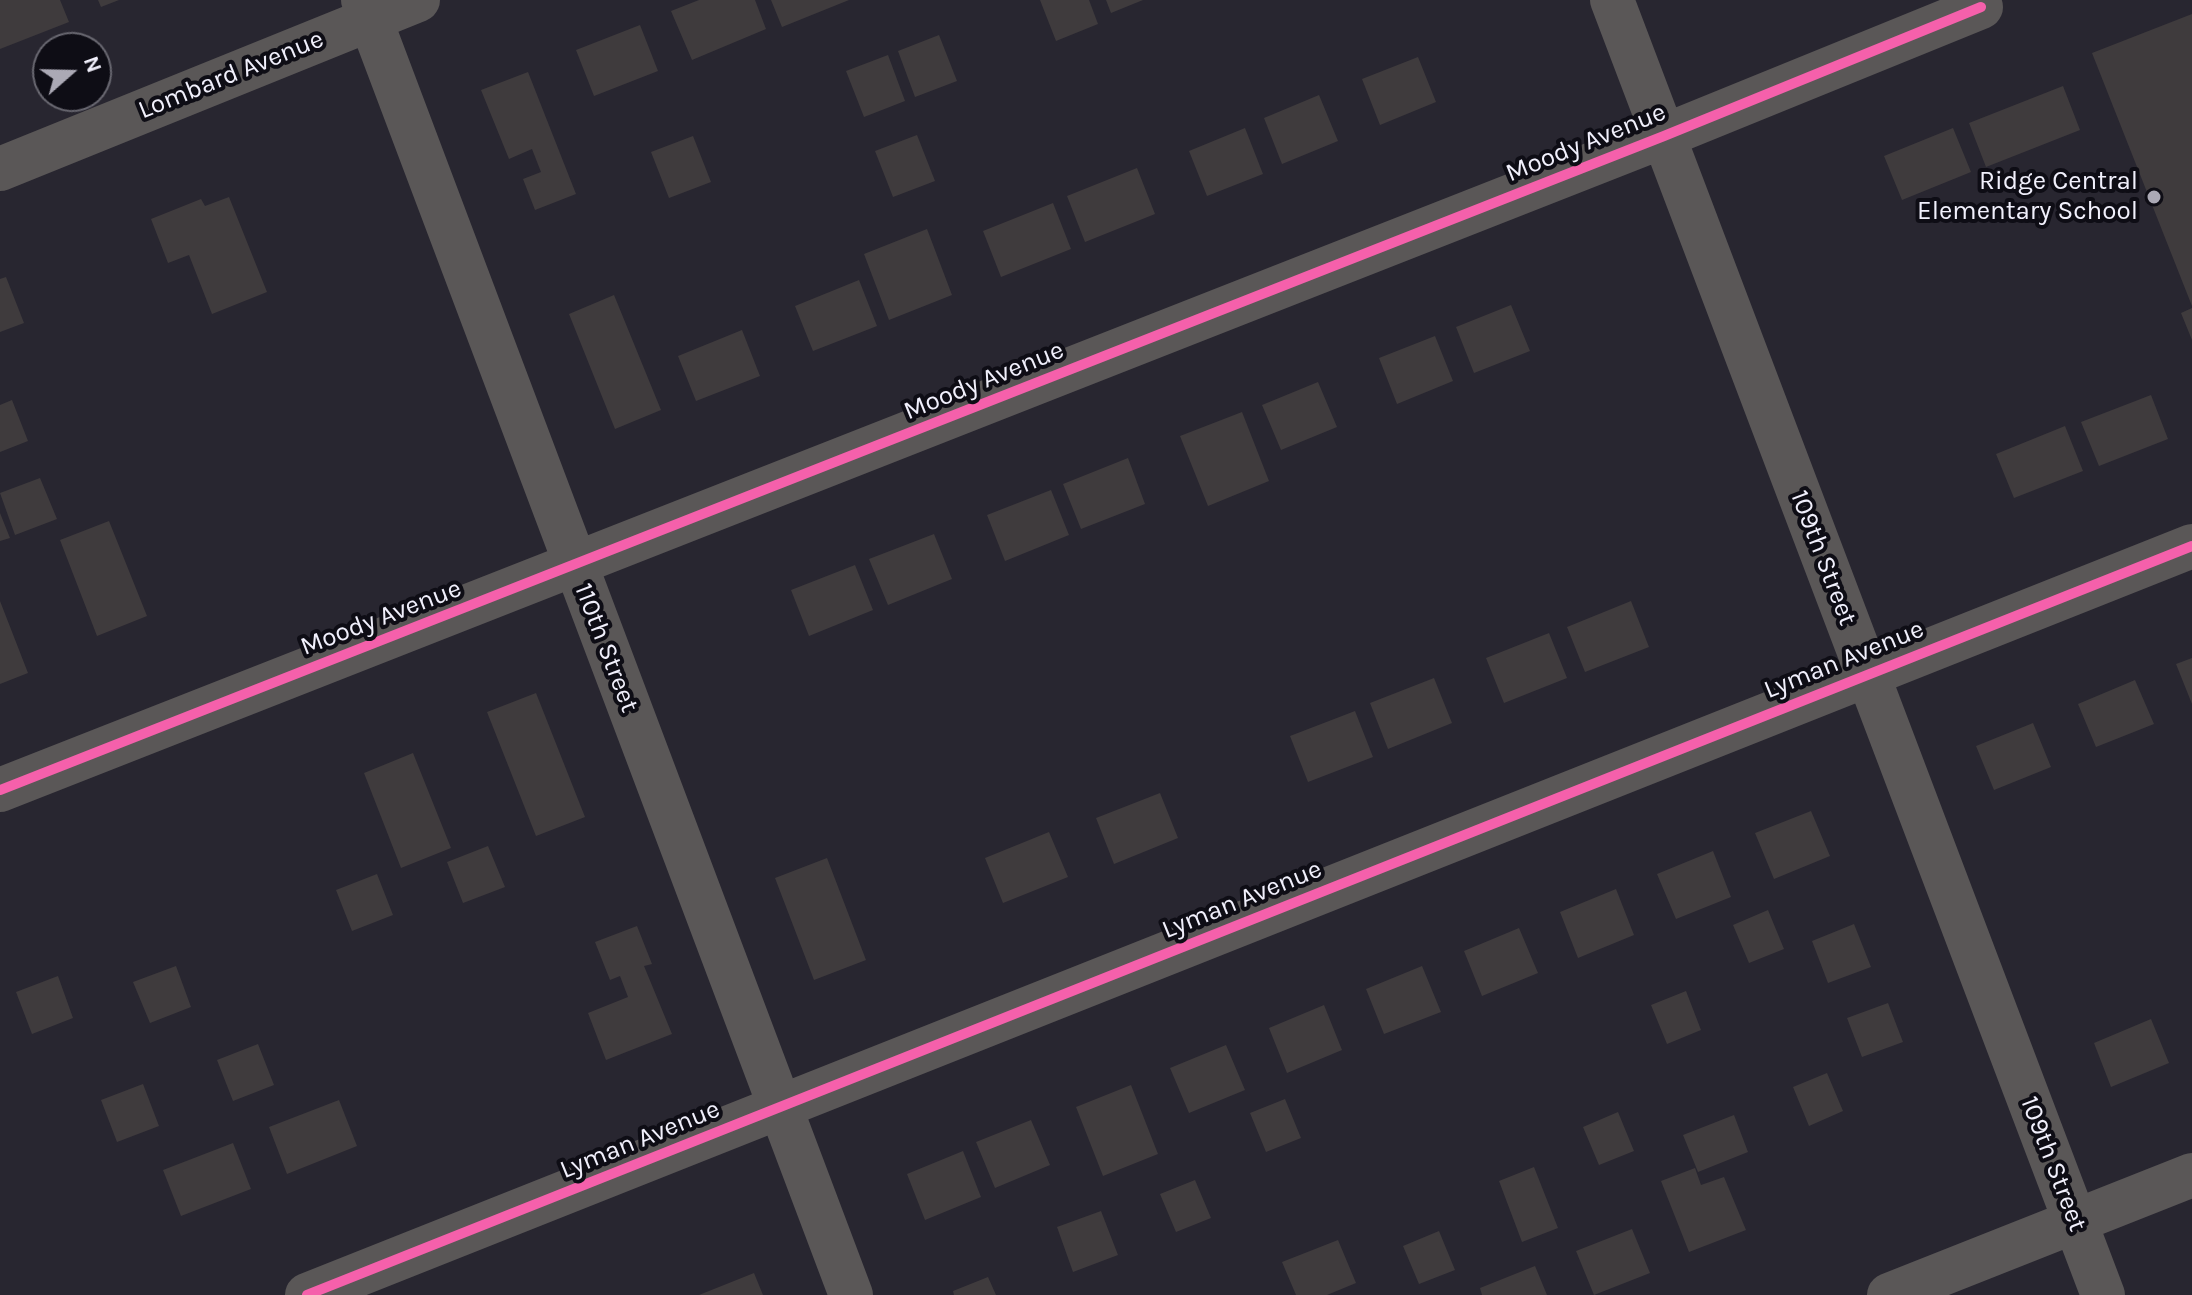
<!DOCTYPE html>
<style>
body{margin:0}
#map{position:relative;width:2192px;height:1295px;overflow:hidden;background:#282630;font-family:Karla,sans-serif}
canvas{display:block}
.north{position:absolute;left:32px;top:32px;width:80px;height:80px;box-sizing:border-box;background:#0e0d15;border:2px solid #696871;border-radius:50%;rotate:70deg;font-size:22px;font-weight:700;line-height:32px;text-align:center;color:#f1f0fc}
.north::after{content:'';display:block;margin:auto;width:28px;height:36px;background:#aba9b5;clip-path:polygon(50% 0,100% 100%,50% 72%,0 100%)}
</style>
<div id="map">
<canvas width="2192" height="1295"></canvas>
<div class="north">N</div>
</div>
<script>
const g = document.querySelector('canvas').getContext('2d');
g.lineJoin = 'round';
function paint(path, color) {
  g.fillStyle = color;
  g.fill(path, 'evenodd');
}
function trace(path, color, width, dash) {
  g.strokeStyle = color;
  g.lineWidth = width;
  g.lineCap = dash ? 'butt' : 'round';
  g.setLineDash(dash || []);
  g.stroke(path);
}
function drawText(font, color, halo, rows, align = 'center') {
  g.font = font + ' Karla,sans-serif';
  g.lineWidth = 8;
  g.setLineDash([]);
  g.textBaseline = 'middle';
  g.strokeStyle = halo;
  g.fillStyle = color;
  for (const [text, x, y, turn = 0] of rows) {
    g.save();
    g.translate(x, y);
    g.rotate((+turn || 0) * Math.PI / 180);
    g.textAlign = isNaN(turn) ? turn : align;
    if (halo) g.strokeText(text, 0, 0);
    g.fillText(text, 0, 0);
    g.restore();
  }
}
paint(new Path2D(`
 M0 0H60L69 22 0 49Z
 M98 0H119L101 7Z
 M699 0H755L766 29 692 60 671 11Z
 M771 0H849L782 27Z
 M1040 0H1089L1098 24 1056 41Z
 M1106 0H1143L1111 13Z
 M2192 14V306L2092 53Z
 M640 25 658 71 594 96 576 50Z
 M939 35 957 81 915 97 898 51Z
 M888 55 905 101 864 117 846 71Z
 M1418 57 1436 102 1380 125 1362 79Z
 M528 72 576 194 535 210 523 179 541 172 532 149 509 159 481 90Z
 M2063 86 2080 130 1986 167 1969 123Z
 M1319 95 1338 141 1282 164 1264 118Z
 M1245 128 1263 174 1207 196 1189 151Z
 M1953 128 1971 172 1902 200 1884 156Z
 M917 135 935 181 893 197 875 151Z
 M693 136 711 182 669 198 651 152Z
 M1137 168 1155 214 1085 242 1067 196Z
 M229 197 267 292 212 314 189 255 168 263 151 219 201 199 205 206Z
 M1053 203 1071 249 1001 277 983 231Z
 M927 229 952 295 889 320 864 254Z
 M6 277 24 323 0 332V279Z
 M859 280 877 326 813 351 795 306Z
 M614 295 661 410 615 429 569 314Z
 M1511 305 1530 351 1474 373 1456 327Z
 M2192 308V340L2181 313Z
 M742 330 760 376 696 401 678 356Z
 M1435 336 1453 381 1397 404 1379 358Z
 M1318 382 1337 427 1281 450 1262 405Z
 M2151 395 2168 439 2099 466 2081 422Z
 M12 400 28 441 0 452V405Z
 M1242 412 1269 481 1208 506 1180 436Z
 M2065 426 2083 471 2014 498 1996 454Z
 M1128 458 1145 504 1081 529 1063 484Z
 M40 478 57 519 15 535 0 493Z
 M1051 490 1069 535 1005 561 987 515Z
 M0 513 10 538 0 541Z
 M109 521 147 616 97 636 60 540Z
 M934 534 952 579 888 605 869 559Z
 M855 565 873 610 809 636 791 590Z
 M0 601 28 673 0 684Z
 M1631 601 1649 647 1585 672 1567 627Z
 M1549 633 1567 678 1504 703 1486 658Z
 M2192 658V704L2176 664Z
 M1434 678 1452 723 1388 749 1370 703Z
 M2135 680 2154 724 2096 747 2078 704Z
 M536 693 585 817 536 836 487 712Z
 M1355 711 1373 757 1308 782 1290 736Z
 M2033 723 2051 767 1994 790 1976 746Z
 M413 753 451 848 401 868 364 773Z
 M1160 793 1178 838 1114 864 1096 818Z
 M1811 811 1830 856 1774 879 1755 833Z
 M1049 832 1068 877 1003 903 985 858Z
 M488 846 505 887 463 903 447 862Z
 M1713 851 1731 897 1676 919 1657 874Z
 M827 858 866 960 814 980 775 878Z
 M377 874 393 915 352 931 336 890Z
 M1616 889 1634 935 1578 958 1560 912Z
 M1768 910 1784 949 1749 963 1733 925Z
 M1854 924 1871 967 1828 983 1812 941Z
 M637 926 652 964 644 966 672 1034 606 1060 588 1013 628 997 620 976 610 980 595 942Z
 M1519 928 1538 973 1482 996 1464 951Z
 M176 966 191 1007 150 1023 133 982Z
 M1422 966 1441 1012 1384 1034 1366 989Z
 M58 976 73 1018 32 1034 16 992Z
 M1686 991 1701 1030 1667 1044 1651 1005Z
 M1888 1003 1903 1042 1862 1057 1847 1018Z
 M1324 1005 1342 1050 1287 1073 1269 1028Z
 M2151 1019 2169 1063 2111 1087 2094 1043Z
 M258 1044 274 1085 233 1101 217 1060Z
 M1226 1045 1245 1090 1189 1113 1170 1068Z
 M1827 1073 1843 1111 1809 1126 1793 1087Z
 M143 1084 159 1126 117 1142 101 1100Z
 M1131 1085 1158 1154 1103 1176 1076 1107Z
 M1285 1099 1301 1138 1266 1152 1250 1113Z
 M339 1100 357 1146 287 1174 269 1127Z
 M1618 1112 1634 1151 1599 1165 1583 1127Z
 M1734 1115 1748 1152 1698 1172 1683 1135Z
 M1031 1120 1050 1165 995 1188 976 1142Z
 M233 1143 251 1189 181 1216 163 1170Z
 M963 1151 981 1197 925 1220 907 1174Z
 M1534 1167 1558 1228 1522 1242 1499 1181Z
 M1695 1168 1701 1185 1724 1177 1746 1230 1689 1252 1661 1181Z
 M1195 1180 1211 1218 1176 1232 1160 1194Z
 M1101 1211 1118 1255 1073 1272 1057 1227Z
 M1632 1229 1650 1273 1594 1295 1576 1251Z
 M1439 1231 1455 1270 1419 1284 1403 1246Z
 M1338 1240 1356 1283 1327 1295H1296L1282 1262Z
 M1535 1266 1547 1295H1482L1480 1288Z
 M754 1273 763 1295H699Z
 M988 1277 996 1295H954L953 1291Z`), '#3f3b3d');
trace(new Path2D(`
 M363 0 851 1295
 M1612 0 2103 1295
 M0 169 418 0
 M0 790 1664 136 1981 7
 M307 1295 2192 546
 M1889 1295 2192 1175`), '#5a5757', 44);
trace(new Path2D(`
 M0 790 1664 136 1981 7
 M307 1295 2192 546`), '#f560ab', 10);
for (const [x, y, r, color] of [
 [2154,197,8,"#aba9b5"]
]) {
  const dot = new Path2D();
  dot.arc(x, y, r, 0, 2 * Math.PI);
  g.fillStyle = color;
  g.fill(dot);
  trace(dot, '#0e0d15', 3);
}
drawText('26px', '#f1f0fc', '#0e0d15', [
 ["Lombard Avenue",231,75,-22],
 ["Moody Avenue",1586,143,-22],
 ["Moody Avenue",984,381,-22],
 ["109th Street",1823,558,69],
 ["Moody Avenue",381,618,-21],
 ["110th Street",606,648,69],
 ["Lyman Avenue",1844,660,-22],
 ["Lyman Avenue",1242,900,-22],
 ["Lyman Avenue",640,1140,-22],
 ["109th Street",2053,1164,69]
]);
drawText('26px', '#f1f0fc', '#0e0d15', [
 ["Ridge Central",2138,182],
 ["Elementary School",2138,212]
], 'right');
</script>
